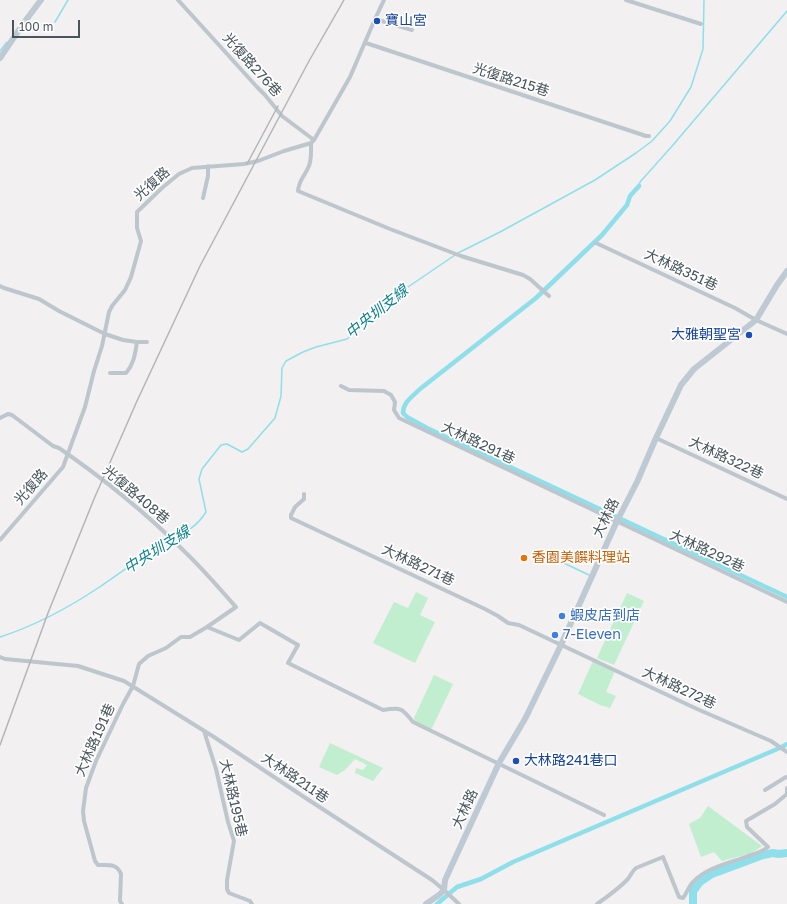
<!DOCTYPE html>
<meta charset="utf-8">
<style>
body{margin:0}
#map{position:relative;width:787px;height:904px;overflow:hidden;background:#f2f0f0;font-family:"Golos Text",sans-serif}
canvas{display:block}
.scale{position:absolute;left:12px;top:20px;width:68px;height:18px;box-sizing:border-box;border:2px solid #48555d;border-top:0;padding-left:5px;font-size:12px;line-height:14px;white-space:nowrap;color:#48555d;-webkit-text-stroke:3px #fff;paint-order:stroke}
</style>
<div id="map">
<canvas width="787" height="904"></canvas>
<div class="scale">100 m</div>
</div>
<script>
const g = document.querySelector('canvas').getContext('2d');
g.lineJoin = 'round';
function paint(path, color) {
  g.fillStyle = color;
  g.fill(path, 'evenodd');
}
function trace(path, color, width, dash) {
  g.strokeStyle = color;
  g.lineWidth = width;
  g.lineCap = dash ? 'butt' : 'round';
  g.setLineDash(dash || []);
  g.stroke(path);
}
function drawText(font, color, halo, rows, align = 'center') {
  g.font = font + ' "Golos Text","Noto Sans TC",sans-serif';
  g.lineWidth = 3.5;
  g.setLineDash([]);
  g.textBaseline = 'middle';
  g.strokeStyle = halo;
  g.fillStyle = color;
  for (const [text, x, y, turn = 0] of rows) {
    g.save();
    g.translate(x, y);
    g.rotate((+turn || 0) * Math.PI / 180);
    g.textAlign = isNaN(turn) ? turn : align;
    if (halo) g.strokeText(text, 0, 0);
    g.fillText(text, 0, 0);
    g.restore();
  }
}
paint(new Path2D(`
 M416 592 428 598 420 615 435 622 415 663 373 643 394 602 408 608Z
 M627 593 644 601 614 665 597 658Z
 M593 661 615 671 606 692 616 696 610 708 600 705 578 694Z
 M434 675 453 684 431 730 415 722 414 718Z
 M330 743 383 768 373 781 355 773 356 768 363 770 367 765 355 759 345 770 337 775 319 767Z
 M708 806 762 846 752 853 722 861 714 852 701 857 689 824 700 818Z`), '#c0eece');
trace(new Path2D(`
 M55 22 68 0
 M0 51 7 42
 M639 186 640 182 673 145 787 11
 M458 253 500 232 595 180 636 153 652 141 670 121 691 87 703 49 704 0
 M550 558V557L553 558 589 575
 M0 637C34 626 68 608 98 588 119 574 141 557 163 544 181 533 194 531 206 512L199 479 202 469 221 445 227 444 242 452 248 449 275 418 281 396 282 368 286 361 303 352 316 347 347 339 408 287 455 255`), '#8edfea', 1.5);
trace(new Path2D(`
 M639 186 630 196 627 205 602 235 536 298 420 389C413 396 403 402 403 413L407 417 427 428 787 597
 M437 904 457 887 481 879 513 862 782 747 787 744`), '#8edfea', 4.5);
trace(new Path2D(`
 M693 904V891L700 882 712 874 763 855 773 853 779 854 787 853`), '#8edfea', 8);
trace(new Path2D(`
 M178 0 257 87 265 95 282 116 314 140
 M626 0 701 24
 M375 19 412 30
 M366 43 646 136H649
 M311 143C311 151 312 161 308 168 304 177 299 180 298 191L390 229 461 256 523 275 530 279 549 296
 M203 198 208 176V166
 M596 243 735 308 756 320 787 334
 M0 286 4 288 39 299 59 311 105 334 123 340 137 342H147
 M110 373H126C134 364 135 354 137 342
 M341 386 349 390 384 391 391 395 395 402 394 410 399 418 787 602
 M0 418 8 414 12 415 53 446 59 448C104 479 146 513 184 551 202 568 219 588 236 607L207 627
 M656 438 787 499
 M304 494V499L295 507 291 515V518L485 609 498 616 508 623 519 625 697 709 771 741 787 752
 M0 540 63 467 85 407 94 371 102 346 109 312 112 306 125 290 131 277 138 252 141 241 137 228V212L163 187 179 174 192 168 244 164 258 161 284 151 311 143 314 140 350 77 375 19 384 0
 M0 657 5 659 78 666 124 681 214 737 301 795 432 880 444 890 459 904
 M204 731 216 769 228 822 234 841 227 880V889L229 893 250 901 252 904
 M765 790 786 777
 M122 904 120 901 121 874C117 863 108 865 98 865L95 861 84 821 83 811 86 788 96 761 123 704 133 686 139 664 148 656 166 648 181 637H190L207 627 239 640 260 623 298 645 288 663 383 710C401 707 402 708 413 722L604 815
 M597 904C607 897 618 889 627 880 631 876 632 871 636 868L663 857 679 897 683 898C687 893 688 887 693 882 707 867 730 863 748 856 755 854 762 852 768 847L747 827 746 821 775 804 787 794V788`), '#bcc6cc', 4);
trace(new Path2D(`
 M0 58 23 24 41 0
 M426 904 439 895 444 890 445 880 499 763 525 719 561 645 617 521 637 482 656 438 681 385 694 369 756 320 777 285 787 271`), '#becad3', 6);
trace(new Path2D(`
 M247 164 278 106
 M0 745 48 613 94 499 137 401 200 266 309 61 344 0`), '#b2b6ba', 1.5);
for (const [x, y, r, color] of [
 [377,21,4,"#1a4fb4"],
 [749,335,4,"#1a4fb4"],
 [524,558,4,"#e8710a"],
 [562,616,4,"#3f7fe0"],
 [555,635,4,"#3f7fe0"],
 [516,761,4,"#1a4fb4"]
]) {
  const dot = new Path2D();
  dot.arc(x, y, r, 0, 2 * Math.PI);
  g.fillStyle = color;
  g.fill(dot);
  trace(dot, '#fff', 1.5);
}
drawText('14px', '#164399', '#fff', [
 ["寶山宮",385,21],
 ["大雅朝聖宮",741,335,"right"],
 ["大林路241巷口",524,761]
], 'left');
drawText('14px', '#48555d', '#fff', [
 ["光復路276巷",252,65,48],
 ["光復路215巷",511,80,18],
 ["光復路",152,184,-42],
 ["大林路351巷",681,270,25],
 ["大林路291巷",478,443,25],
 ["大林路322巷",726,458,25],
 ["光復路",31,487,-49],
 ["光復路408巷",136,495,40],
 ["大林路",606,518,-64],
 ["大林路292巷",707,551,25],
 ["大林路271巷",418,565,25],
 ["大林路272巷",679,688,25],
 ["大林路191巷",95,740,-66],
 ["大林路211巷",295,778,34],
 ["大林路195巷",233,798,77],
 ["大林路",465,809,-65]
]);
drawText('14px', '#c56008', '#fff', [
 ["香園美饌料理站",532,558]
], 'left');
drawText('14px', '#366cbe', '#fff', [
 ["蝦皮店到店",570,616],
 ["7-Eleven",563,635]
], 'left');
drawText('italic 15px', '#108291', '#fff', [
 ["中央圳支線",377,312,-39],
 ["中央圳支線",157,550,-32]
]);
</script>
